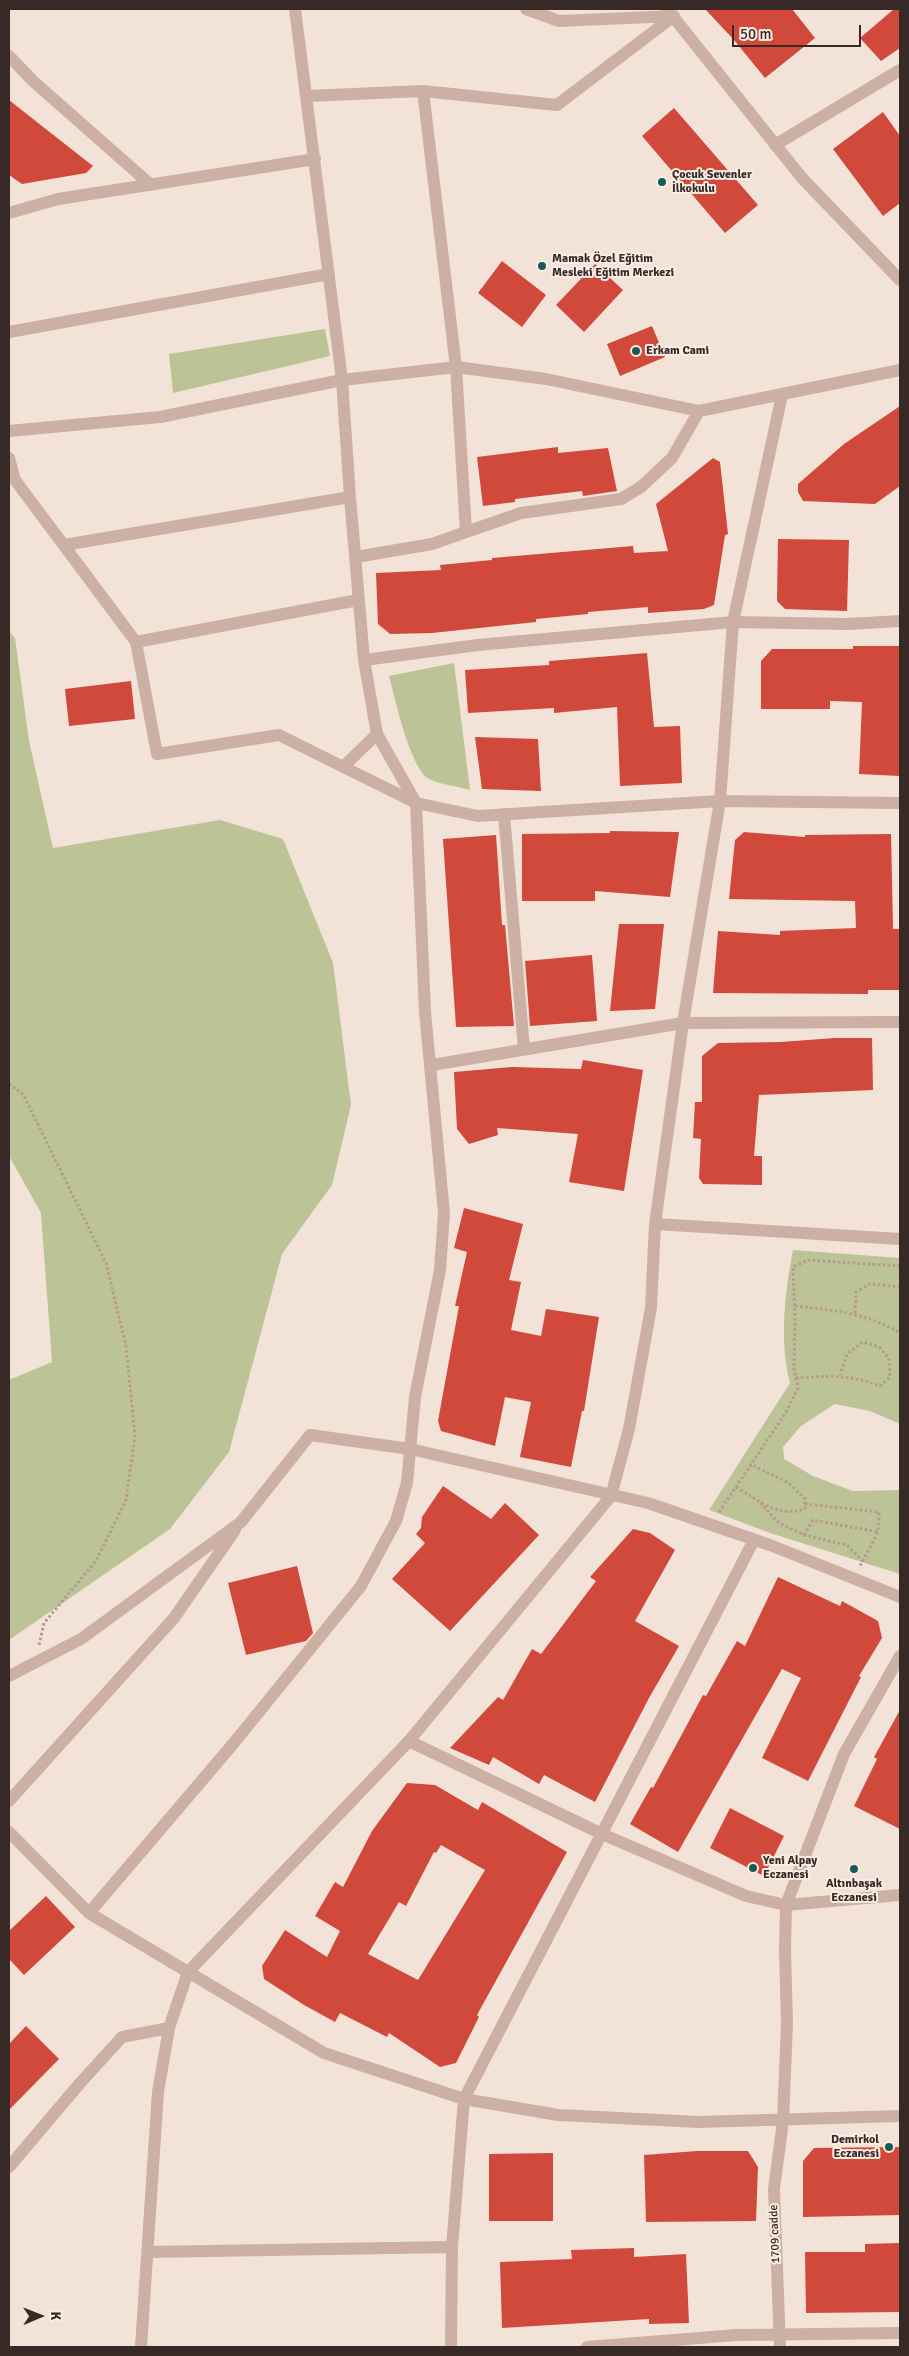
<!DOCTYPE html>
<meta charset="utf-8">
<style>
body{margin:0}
#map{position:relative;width:909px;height:2356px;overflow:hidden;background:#f3e2d8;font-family:Signika,sans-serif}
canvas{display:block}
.frame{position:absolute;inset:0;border:10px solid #362926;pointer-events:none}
.north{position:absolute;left:15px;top:2291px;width:50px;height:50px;-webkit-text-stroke:4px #fbede4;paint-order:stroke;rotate:89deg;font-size:14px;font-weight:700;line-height:20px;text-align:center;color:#362926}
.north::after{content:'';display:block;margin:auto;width:18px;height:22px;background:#362926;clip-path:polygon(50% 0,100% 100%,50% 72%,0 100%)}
.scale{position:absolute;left:732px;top:25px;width:129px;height:22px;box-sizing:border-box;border:2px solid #362926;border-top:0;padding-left:6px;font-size:15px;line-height:18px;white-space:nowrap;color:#362926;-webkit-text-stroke:4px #fbede4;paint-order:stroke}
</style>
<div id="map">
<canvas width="909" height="2356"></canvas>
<div class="frame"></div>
<div class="north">K</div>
<div class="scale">50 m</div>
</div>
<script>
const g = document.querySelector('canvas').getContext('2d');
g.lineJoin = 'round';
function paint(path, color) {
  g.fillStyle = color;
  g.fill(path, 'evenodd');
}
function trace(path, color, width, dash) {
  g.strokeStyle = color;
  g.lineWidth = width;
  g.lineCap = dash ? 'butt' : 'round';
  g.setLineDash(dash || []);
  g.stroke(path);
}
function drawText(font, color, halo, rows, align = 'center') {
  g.font = font + ' Signika,sans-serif';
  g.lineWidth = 4;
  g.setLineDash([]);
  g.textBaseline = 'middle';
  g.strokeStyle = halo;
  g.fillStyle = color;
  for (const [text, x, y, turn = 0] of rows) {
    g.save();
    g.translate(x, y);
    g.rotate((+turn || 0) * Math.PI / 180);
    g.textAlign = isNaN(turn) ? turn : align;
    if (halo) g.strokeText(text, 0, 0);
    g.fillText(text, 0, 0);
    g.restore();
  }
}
paint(new Path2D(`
 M325 329 330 356 173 393 169 354Z
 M9 631 15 638 29 741 53 848 220 820 283 839 333 963 351 1105 332 1185 282 1254 229 1452 170 1529 9 1640V1380L52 1362 41 1213 9 1156Z
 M454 663 470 790C458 786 441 785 429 779 410 768 395 698 389 676Z
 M793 1250 900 1258V1424L870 1411 835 1404 801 1426 783 1447 784 1459 813 1476 853 1491 900 1490V1574L770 1533 709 1510 790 1383C779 1341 785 1292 793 1250Z`), '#bbc397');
paint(new Path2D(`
 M705 9H792L815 38 765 78 734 40Z
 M894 9H900V48L881 61 860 38Z
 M9 100 47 130 93 166 86 173 22 184 9 175Z
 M674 108 758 205 725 233 642 136Z
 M883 112 900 136V203L883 216 833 149Z
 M502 261 546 295 522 327 478 293Z
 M595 264 623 290 584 332 556 305Z
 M652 326 665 357 620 376 607 344Z
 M900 406V486L875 504 803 501 798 492V484L844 444Z
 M558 447V453L608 448 617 491 583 496 582 491 515 499V502L483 506 477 457Z
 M713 458 720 462 728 534 725 535 714 605 704 609 648 613V607L588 612V614L536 619V622L432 633 390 634 378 624 376 573 441 570 440 565 492 560V558L633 546 634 553 668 551 656 504Z
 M778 539 849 540 847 611 785 609 777 601Z
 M853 646H900V776L859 774 862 702 830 701V709H761V661L772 649H853Z
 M647 653 654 727 680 726 682 783 620 786 617 707 554 713V708L468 713 465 670 549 665V661Z
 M131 681 135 719 69 726 65 689Z
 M475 737 538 739 541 791 482 789Z
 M610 831 679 832 670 897 595 891V901H522V834L610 833Z
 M744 832 805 837V835L891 834 893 929H900V990H868V994L713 993 718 931 780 935V931L856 928 855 901 729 899 735 840Z
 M496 835 502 925H505L514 1026 456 1027 443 839Z
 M619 924H664L655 1009 610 1011Z
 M592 955 597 1021 530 1026 525 961Z
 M835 1038H872L873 1090 759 1095 754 1156H762V1185L703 1184 699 1178 701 1139 693 1138 695 1102H702V1056L718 1043 781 1042Z
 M583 1060 643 1070 624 1191 569 1182 578 1134 497 1128 498 1135 469 1144 457 1129 454 1072 512 1067 581 1069Z
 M464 1208 523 1224 509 1280 521 1282 511 1330 541 1336 546 1309 599 1317 584 1411H582L571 1467 520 1457 531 1402 505 1397 495 1446 441 1431 438 1421 459 1306H455L467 1252 454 1248Z
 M443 1486 491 1519 505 1503 539 1535 450 1631 392 1579 425 1543 416 1534 421 1528 422 1517Z
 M633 1529 650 1533 675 1550 635 1621 679 1646 649 1698 595 1802 544 1775 539 1784 493 1757 489 1765 450 1748 498 1697 503 1700 532 1649 541 1654 596 1581 590 1577Z
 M297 1566 313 1633 306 1641 246 1655 228 1583Z
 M778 1577 840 1606 842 1601 878 1621 882 1638 859 1676 861 1677 808 1781 762 1758 801 1678 782 1669 678 1852 630 1824 651 1787 653 1788 703 1695 706 1696 737 1641 745 1646Z
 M900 1710V1829L854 1806 877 1759 874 1757Z
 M407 1783 435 1785 478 1810 482 1802 567 1852 477 2015 479 2017 456 2063 440 2067 389 2033 387 2037 340 2013 335 2022 304 2005 264 1979 262 1966 285 1930 327 1957 340 1931 315 1916 335 1882 343 1887 372 1831ZM441 1845 485 1870 418 1980 368 1954 399 1902 406 1906 434 1852 436 1853Z
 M730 1808 784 1836 764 1876 710 1848Z
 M46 1896 75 1927 24 1975 9 1959V1931Z
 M26 2026 59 2059 9 2110V2044Z
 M900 2147V2215L803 2217V2161L814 2148Z
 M697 2151H748L758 2167 756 2221 646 2222 644 2155Z
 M553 2153V2221H489V2154Z
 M900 2243V2312L806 2313 805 2252H865V2244Z
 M634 2248V2257L686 2254 689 2323 649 2324V2319L502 2328 500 2262 572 2259 571 2250Z`), '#d0493a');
trace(new Path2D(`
 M9 1084 23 1094 106 1263 126 1346 135 1436 126 1500 96 1561 44 1623 39 1645
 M795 1306C833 1310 867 1313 900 1333
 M855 1313 856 1292 870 1284 900 1287
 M796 1378C828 1376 849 1374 880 1386L890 1377 889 1358 879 1347 863 1342 847 1354 840 1375
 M736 1487C760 1501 777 1518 805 1509V1499L789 1483 750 1464
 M760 1503 779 1523 804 1535 847 1545 863 1561
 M805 1504 879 1512 878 1532 859 1568
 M719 1512 785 1414 798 1388 794 1369 795 1319 793 1267 808 1260 900 1266
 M804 1535 813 1520 878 1532`), '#b89a8d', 3, [2.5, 2.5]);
trace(new Path2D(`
 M295 9 342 380 350 497 364 660 377 734 416 803 478 816 720 801 900 803
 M526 9 559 21 674 16
 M667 9 802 178 900 280
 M9 56 33 81 151 185
 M307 96 423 91
 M775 145 900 70
 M9 213 58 199 315 159
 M9 332 329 274
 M9 431 160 417 342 380 456 367 546 379 699 411 900 370
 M9 458 15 480 136 642 157 754 279 735 416 803 425 1012 444 1213 440 1270 415 1397 407 1483 396 1521 361 1586 233 1744 89 1913
 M466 532 521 513 621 499 641 487 672 458 699 411
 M64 545 350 497
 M356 557 432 544 466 532 456 367 423 91 557 105 674 16
 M136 642 358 600
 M364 660 478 645 733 622 848 624 900 621
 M343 767 377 734
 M504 814 524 1049
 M432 1065 683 1023 900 1022
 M655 1224 900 1239
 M9 1676 81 1639 241 1522 310 1435 410 1449 648 1503 770 1545 900 1597
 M409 1741 602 1834 746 1896 786 1905 900 1895
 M9 1801 174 1618 235 1530
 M9 1832 89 1913 324 2053 464 2099 558 2115 699 2122 900 2116
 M9 2167 81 2082 122 2037 169 2028
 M148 2252 452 2247
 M141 2347 158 2092 169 2028 188 1972 409 1741 611 1496 629 1429 651 1308 655 1224 683 1023 720 801 733 622 782 395
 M451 2347 452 2247 464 2099 754 1540
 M587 2347 736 2335 900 2333
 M780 2347 774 2189 783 2121 787 2023 785 1949 786 1905 844 1754 900 1656`), '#ccb0a3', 12);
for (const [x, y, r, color] of [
 [662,182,5,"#185b56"],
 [542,266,5,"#185b56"],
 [636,351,5,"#185b56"],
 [753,1868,5,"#185b56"],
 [854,1869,5,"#185b56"],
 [889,2147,5,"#185b56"]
]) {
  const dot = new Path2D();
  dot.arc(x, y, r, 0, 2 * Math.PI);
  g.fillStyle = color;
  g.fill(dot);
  trace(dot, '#fbede4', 2);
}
drawText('bold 12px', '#362926', '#fbede4', [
 ["Çocuk Sevenler",672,175],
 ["İlkokulu",672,189],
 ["Mamak Özel Eğitim",552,259],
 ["Mesleki Eğitim Merkezi",552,273],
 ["Erkam Cami",646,351],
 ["Yeni Alpay",763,1861],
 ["Eczanesi",763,1875],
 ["Altınbaşak",854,1884,"center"],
 ["Eczanesi",854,1898,"center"],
 ["Demirkol",879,2140,"right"],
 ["Eczanesi",879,2154,"right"]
], 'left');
drawText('12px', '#362926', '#fbede4', [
 ["1709 cadde",775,2234,-92]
]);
</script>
